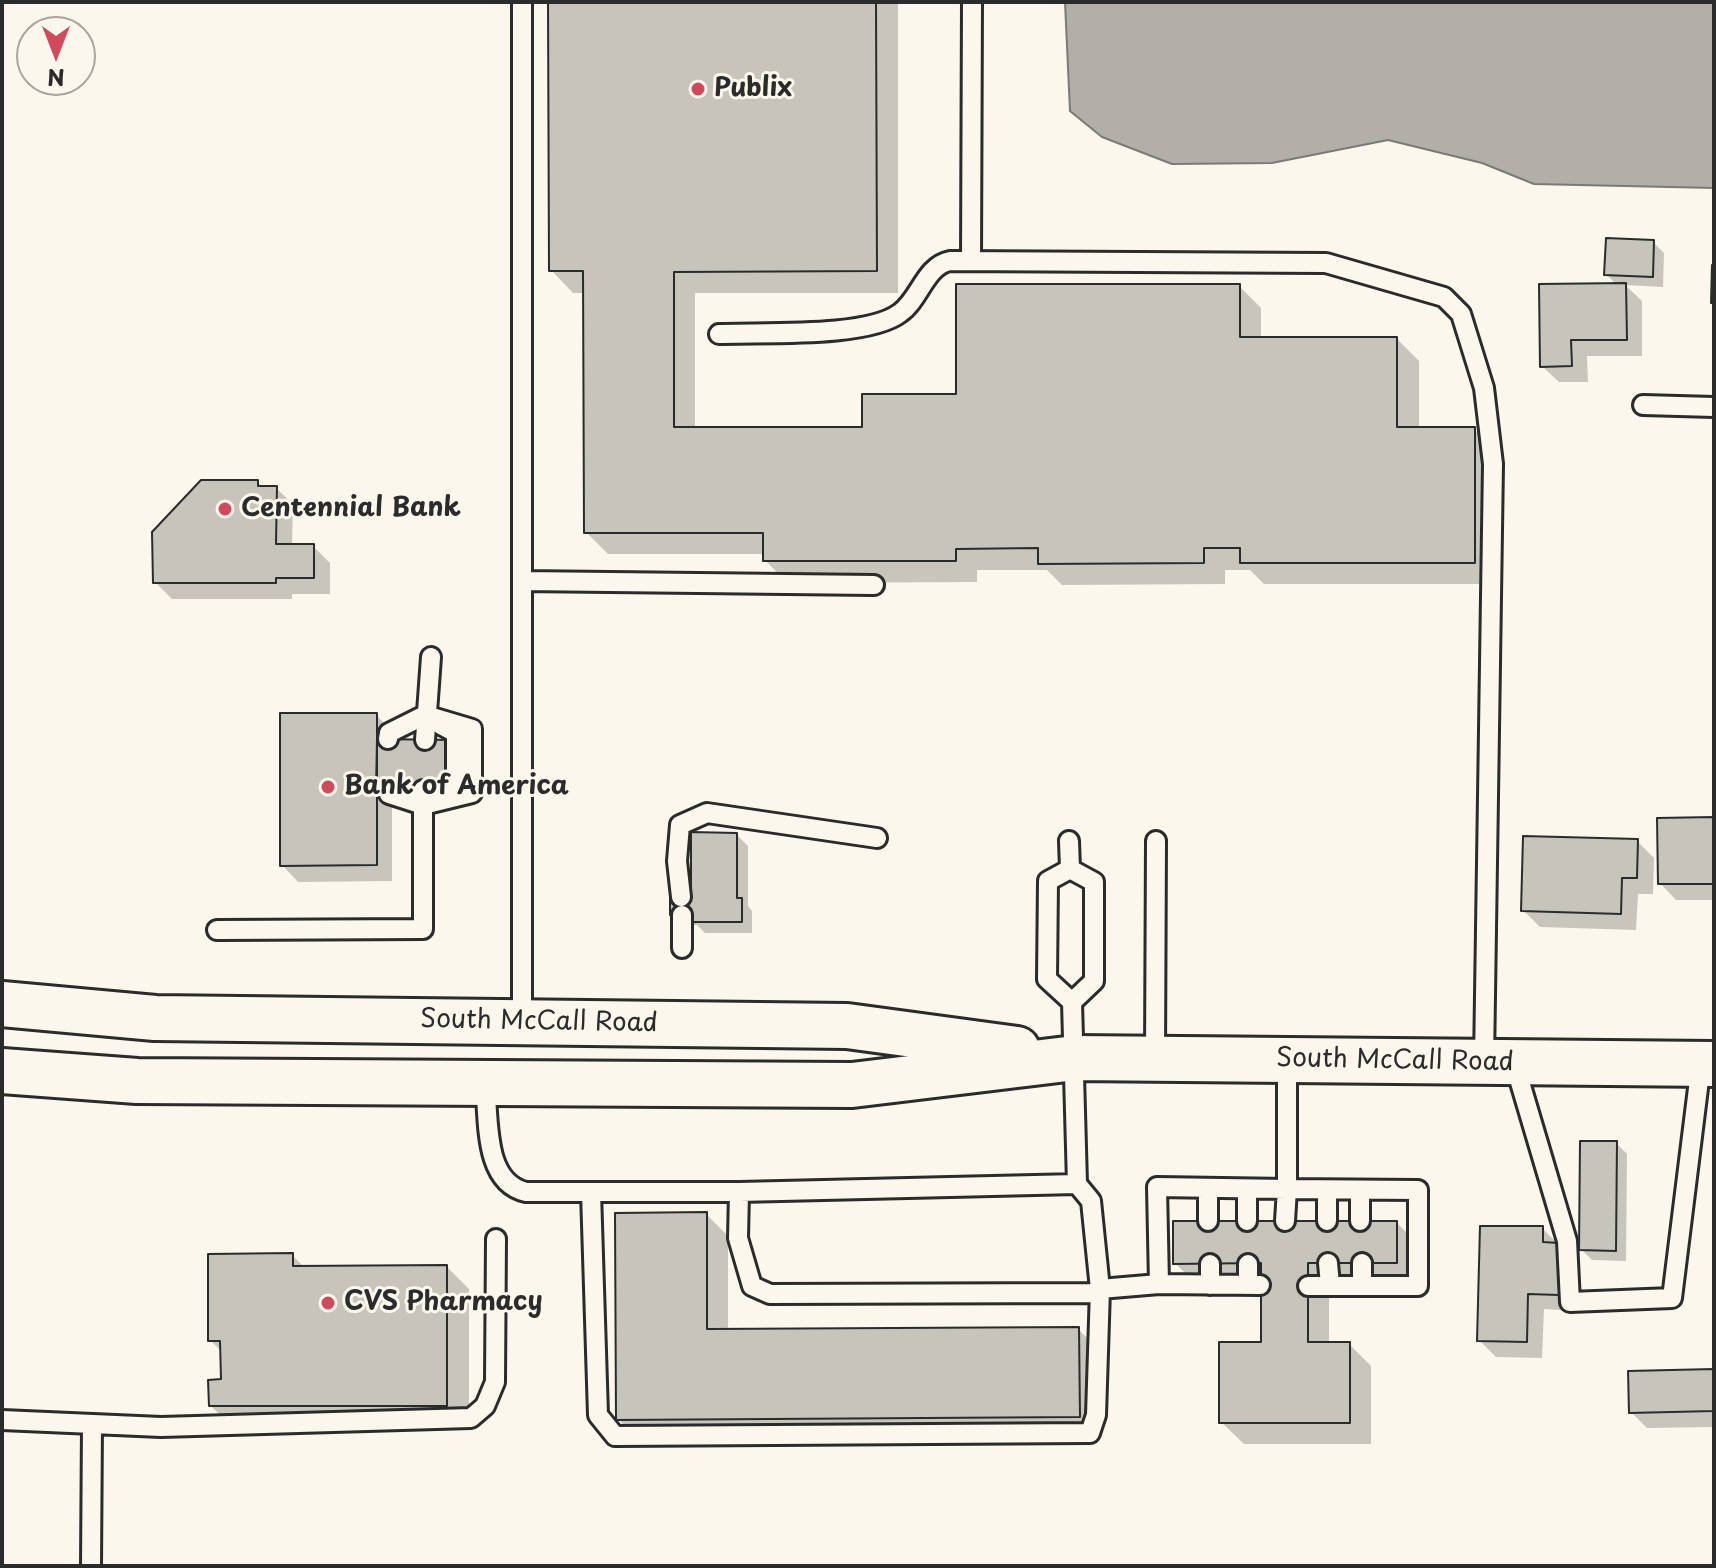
<!DOCTYPE html>
<style>
body{margin:0}
#map{position:relative;width:1716px;height:1568px;overflow:hidden;background:#fbf7ec;font-family:"Playpen Sans",sans-serif}
canvas{display:block}
.frame{position:absolute;inset:0;border:4px solid #2b2b2b;pointer-events:none}
.north{position:absolute;left:16px;top:16px;width:80px;height:80px;box-sizing:border-box;background:#fbf7ec;border:2px solid #a8a59f;border-radius:50%;rotate:180deg;font-size:22px;font-weight:700;line-height:32px;text-align:center;color:#2b2b2b}
.north::after{content:'';display:block;margin:auto;width:28px;height:36px;background:#d1495b;clip-path:polygon(50% 0,100% 100%,50% 72%,0 100%)}
</style>
<div id="map">
<canvas width="1716" height="1568"></canvas>
<div class="frame"></div>
<div class="north">N</div>
</div>
<script>
const g = document.querySelector('canvas').getContext('2d');
g.lineJoin = 'round';
function paint(path, color) {
  g.fillStyle = color;
  g.fill(path, 'evenodd');
}
function trace(path, color, width, dash) {
  g.strokeStyle = color;
  g.lineWidth = width;
  g.lineCap = dash ? 'butt' : 'round';
  g.setLineDash(dash || []);
  g.stroke(path);
}
function drawText(font, color, halo, rows, align = 'center') {
  g.font = font + ' "Playpen Sans",sans-serif';
  g.lineWidth = 6;
  g.setLineDash([]);
  g.textBaseline = 'middle';
  g.strokeStyle = halo;
  g.fillStyle = color;
  for (const [text, x, y, turn = 0] of rows) {
    g.save();
    g.translate(x, y);
    g.rotate((+turn || 0) * Math.PI / 180);
    g.textAlign = isNaN(turn) ? turn : align;
    if (halo) g.strokeText(text, 0, 0);
    g.fillText(text, 0, 0);
    g.restore();
  }
}
const water = new Path2D(`
 M1065 2H1714V188L1534 184 1482 163 1388 140 1272 163 1172 164 1102 137 1070 111Z`);
paint(water, '#b1afa7');
trace(water, '#7b7a75', 2);
paint(new Path2D(`
 M550 2H898V293H695V429H864L1239 286 1261 308V339H1397L1419 361V429H1474L1496 451V584H1264L1250 570H1225V584L1062 585 1047 570H977V582L787 583 765 560V554H608L586 532 585 293H573L551 270Z
 M1653 242 1664 253 1663 287 1625 285 1642 301V356H1587L1588 382H1559L1542 366 1617 285 1606 274Z
 M257 482 263 488H276L293 504 292 546H313L330 563V594H292V599H172L155 582Z
 M376 715 392 731V792L459 795 392 794V881L298 882 282 865Z
 M1714 819V900H1676L1660 883Z
 M737 835 748 846V906L752 911V933H705L697 925H682L672 914 693 899Z
 M1637 841 1654 858 1653 894H1638L1636 930 1540 927 1523 910Z
 M1616 1143 1627 1154 1626 1261 1592 1260 1581 1249Z
 M706 1214 728 1236V1331L1078 1329 1100 1351 1101 1438 640 1441 618 1419Z
 M1397 1223 1419 1245V1284H1329V1344H1349L1371 1366V1444H1244L1221 1422 1263 1344V1285H1197L1175 1263Z
 M1542 1228 1575 1261V1311L1544 1309 1542 1358 1496 1357 1479 1340Z
 M292 1255 305 1268 447 1267 469 1289V1427L233 1428 211 1406 223 1381 222 1352 210 1340Z
 M1714 1371V1427L1647 1428 1631 1412Z`), '#0003');
const building = new Path2D(`
 M548 2H876L877 271 674 272V427H862V394H956V284H1240V337H1397V427H1475V563H1240V548H1204V563L1038 564V548L956 549V561H763V533H584L583 271H549Z
 M1606 238 1654 240 1653 277 1604 275Z
 M1712 265H1714V303H1711Z
 M1626 283 1627 340H1571L1572 366 1540 367 1539 284Z
 M201 480H258V486H277L276 544H314V578H276V583H153L152 532Z
 M280 713H377V865L280 866Z
 M377 739 455 740 454 791 376 790Z
 M1714 817V884H1658L1657 818Z
 M691 832 737 833V898H742V922H692V915H670V897H691Z
 M1523 836 1638 839 1637 878H1622L1621 914 1521 911Z
 M1580 1141H1617L1616 1251 1579 1250Z
 M707 1212V1329L1079 1327 1080 1417 616 1420 615 1213Z
 M1173 1221H1397V1263H1308V1342H1350V1423H1219V1342H1261V1263L1173 1264Z
 M1480 1226H1543V1242L1559 1243V1295L1528 1294 1527 1342 1477 1341Z
 M293 1253V1266L447 1265V1406H209L208 1380 221 1379 220 1341H208V1254Z
 M1714 1369V1411L1629 1413 1628 1371Z`);
paint(building, '#c7c4bc');
trace(building, '#2b2b2b', 2);
const service = new Path2D(`
 M522 2V1022
 M971 261 972 2
 M719 334C764 332 867 338 900 313 920 299 925 266 950 261L1326 263 1444 297 1461 314 1484 388 1493 464 1484 1062
 M1643 405 1714 407
 M522 581 874 585
 M441 725 456 733V793L444 797
 M388 739 389 733 425 715 472 729V793L423 805 389 794V790
 M425 740 431 657
 M1069 841 1070 869
 M1070 869 1094 882V981L1072 1002
 M681 897 677 861 680 825 707 813 877 838
 M682 915V948
 M217 930 423 929V790
 M1155 1058 1156 841
 M1287 1060V1189L1418 1190V1286H1308
 M1514 1062 1567 1241 1570 1302 1672 1298 1701 1064
 M485 1083C489 1119 483 1182 526 1192H739L1077 1184
 M1208 1188V1221
 M1247 1189V1221
 M1327 1190V1221
 M591 1192 598 1415 615 1436 1090 1433 1096 1415 1100 1289 1159 1284
 M739 1192 738 1238 752 1286 770 1294 1093 1293 1100 1289 1091 1201 1077 1184 1072 1002 1047 979 1048 881 1070 869
 M1360 1221V1190
 M1328 1263 1330 1285
 M1362 1263V1286
 M1210 1264V1285
 M1248 1264V1285
 M1260 1285 1159 1284 1157 1187 1287 1189 1285 1221
 M2 1420 161 1427 471 1418 485 1406 495 1382 496 1239
 M91 1566 92 1425`);
const primary = new Path2D(`
 M2 1004 155 1018 847 1026 1017 1049
 M2 1071 137 1081 852 1085 1075 1058 1714 1064`);
trace(service, '#2b2b2b', 24);
trace(primary, '#2b2b2b', 50);
trace(service, '#fbf7ec', 18);
trace(primary, '#fbf7ec', 44);
for (const [x, y, r, color] of [
 [698,89,8,"#d1495b"],
 [225,509,8,"#d1495b"],
 [328,787,8,"#d1495b"],
 [328,1303,8,"#d1495b"]
]) {
  const dot = new Path2D();
  dot.arc(x, y, r, 0, 2 * Math.PI);
  g.fillStyle = color;
  g.fill(dot);
  trace(dot, '#fbf7ec', 3);
}
drawText('bold 26px', '#2b2b2b', '#fbf7ec', [
 ["Publix",714,89],
 ["Centennial Bank",241,509],
 ["Bank of America",344,787],
 ["CVS Pharmacy",344,1303]
], 'left');
drawText('26px', '#2b2b2b', '#fbf7ec', [
 ["South McCall Road",539,1022,1],
 ["South McCall Road",1395,1061,1]
]);
</script>
